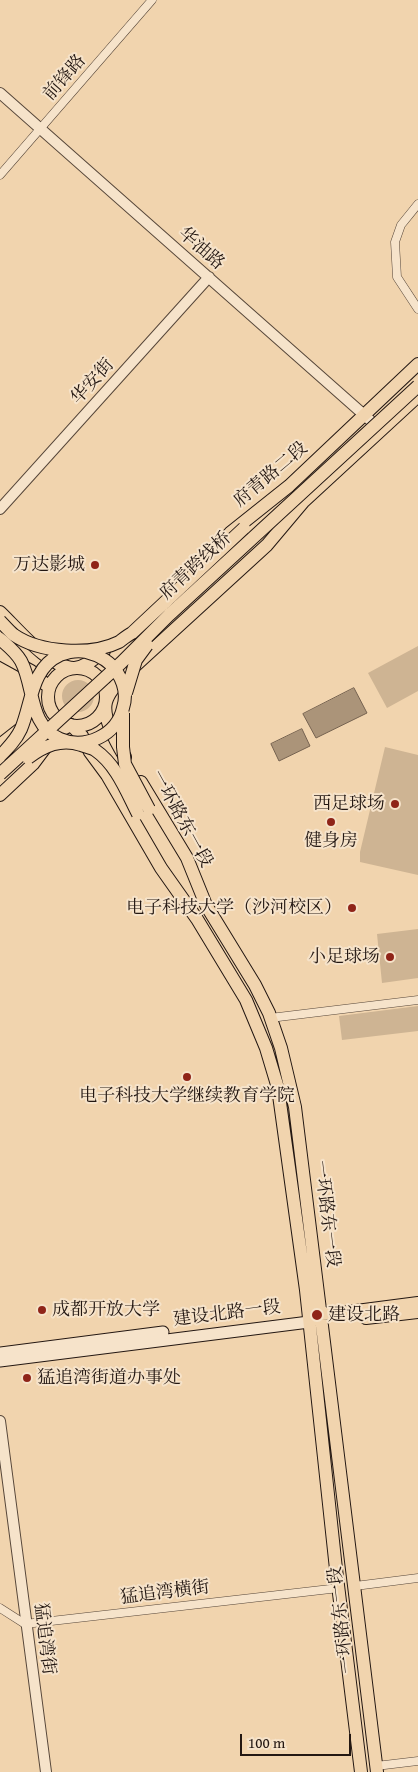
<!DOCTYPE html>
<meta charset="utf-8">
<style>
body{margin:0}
#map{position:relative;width:418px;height:1772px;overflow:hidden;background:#f1d4ae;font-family:"Gentium Book Plus",serif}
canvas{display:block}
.scale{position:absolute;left:240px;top:1734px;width:111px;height:22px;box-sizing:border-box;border:2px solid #231712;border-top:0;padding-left:6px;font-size:15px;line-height:18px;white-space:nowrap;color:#231712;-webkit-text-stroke:4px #f6e3ca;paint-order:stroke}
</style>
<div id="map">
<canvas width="418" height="1772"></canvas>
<div class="scale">100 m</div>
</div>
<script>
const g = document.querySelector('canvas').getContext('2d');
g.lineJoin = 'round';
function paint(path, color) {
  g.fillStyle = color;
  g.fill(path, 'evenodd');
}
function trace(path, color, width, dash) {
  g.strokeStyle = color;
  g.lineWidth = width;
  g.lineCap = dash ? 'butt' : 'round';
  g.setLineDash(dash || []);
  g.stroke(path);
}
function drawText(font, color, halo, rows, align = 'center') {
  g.font = font + ' "Gentium Book Plus","Noto Serif SC",serif';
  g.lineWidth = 4;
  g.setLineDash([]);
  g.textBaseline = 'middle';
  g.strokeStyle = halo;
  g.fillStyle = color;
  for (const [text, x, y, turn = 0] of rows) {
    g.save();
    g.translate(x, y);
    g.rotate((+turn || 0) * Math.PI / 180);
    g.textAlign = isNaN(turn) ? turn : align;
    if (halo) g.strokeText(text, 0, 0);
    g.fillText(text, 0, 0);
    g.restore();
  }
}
paint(new Path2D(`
 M418 646V691L387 708 368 673Z
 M62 696a16 16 0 1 1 32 0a16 16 0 1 1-32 0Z
 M385 747 418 755V875L360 862V852Z
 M418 929V978L382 983 377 934Z
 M418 1006V1031L342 1040 339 1016Z`), '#ceb493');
const water = new Path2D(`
 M354 688 367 713 316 738 303 714Z
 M302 729 310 746 279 761 271 744Z`);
paint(water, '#ab9479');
trace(water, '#756250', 1);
const minor = new Path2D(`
 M0 175 152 0
 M418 204 401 225 395 242 397 277 418 309
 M270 1018 418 1000
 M355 1586 418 1578
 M0 1608 25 1624 339 1588
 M376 1766 418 1761`);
const tertiary = new Path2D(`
 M0 93 380 429
 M0 509 209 277
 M0 1421C16 1538 30 1655 46 1772`);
const secondary = new Path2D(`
 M0 1353 163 1332
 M0 1361 309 1322`);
const primary = new Path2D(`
 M230 533 289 486 418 364
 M0 612C17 628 49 668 74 668 85 668 96 657 104 651
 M0 654 31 671 45 684
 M48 697a29 29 0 1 1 58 0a29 29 0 1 1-58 0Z
 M0 745 19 730
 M125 757C117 744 102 718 106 702 109 691 119 681 126 674L267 545 304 501 418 396
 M141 782 187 858 206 905 255 985 269 1013 281 1048 295 1107 377 1772
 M0 795 33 764 57 732 71 725 82 736 90 752 107 775 161 868 197 919 246 1000 266 1048 278 1088 306 1290 336 1569 361 1772
 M314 1314 341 1313 418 1303
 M366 1318 418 1312`);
trace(minor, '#564639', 9);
trace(tertiary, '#564639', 12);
trace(secondary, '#231712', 13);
trace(primary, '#231712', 14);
trace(minor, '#f6e3ca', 8);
trace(tertiary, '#f6e3ca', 10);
trace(secondary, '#f6e3ca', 11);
trace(primary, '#f1d4ae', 12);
const primaryBridge = new Path2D(`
 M0 621C5 626 9 631 14 635 40 653 91 656 119 642 123 639 128 635 132 633L244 528
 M0 639C7 645 16 652 21 661 35 687 28 725 60 739 85 750 117 735 123 708 127 696 124 683 117 672 110 661 98 655 86 652 77 650 68 652 60 655 31 668 32 703 21 729 16 740 8 748 0 756
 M126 693 136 660 147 645
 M123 713V747L125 764 149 809
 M28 758C44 746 61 738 81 745 86 747 92 748 95 750 117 765 127 793 138 814
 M0 774 121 663 169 615 418 386`);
trace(primaryBridge, '#231712', 14, []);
trace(primaryBridge, '#f1d4ae', 12);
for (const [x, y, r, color] of [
 [95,565,5,"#8f2418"],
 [395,804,5,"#8f2418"],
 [331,822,5,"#8f2418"],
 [352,908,5,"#8f2418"],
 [390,957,5,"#8f2418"],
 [187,1077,5,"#8f2418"],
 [42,1310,5,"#8f2418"],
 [317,1315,6,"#8f2418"],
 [27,1378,5,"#8f2418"]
]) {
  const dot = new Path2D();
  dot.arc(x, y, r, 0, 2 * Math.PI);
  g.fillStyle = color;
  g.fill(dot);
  trace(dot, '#f6e3ca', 2);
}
drawText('18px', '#231712', '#f6e3ca', [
 ["前锋路",65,78,-49],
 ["华油路",201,249,41],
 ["华安街",93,382,-48],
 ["府青路二段",271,475,-40],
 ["府青跨线桥",196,566,-43],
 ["一环路东一段",181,819,61],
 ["一环路东一段",326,1214,83],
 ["建设北路一段",227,1314,-7],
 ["猛追湾横街",165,1593,-7],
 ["一环路东一段",342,1620,-97],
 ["猛追湾街",44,1639,83]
]);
drawText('18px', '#231712', '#f6e3ca', [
 ["万达影城",85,565],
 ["西足球场",385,804],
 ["健身房",331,841,"center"],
 ["电子科技大学（沙河校区）",342,908],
 ["小足球场",380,957],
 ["电子科技大学继续教育学院",187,1096,"center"],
 ["成都开放大学",52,1310,"left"],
 ["建设北路",328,1315,"left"],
 ["猛追湾街道办事处",37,1378,"left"]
], 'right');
</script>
